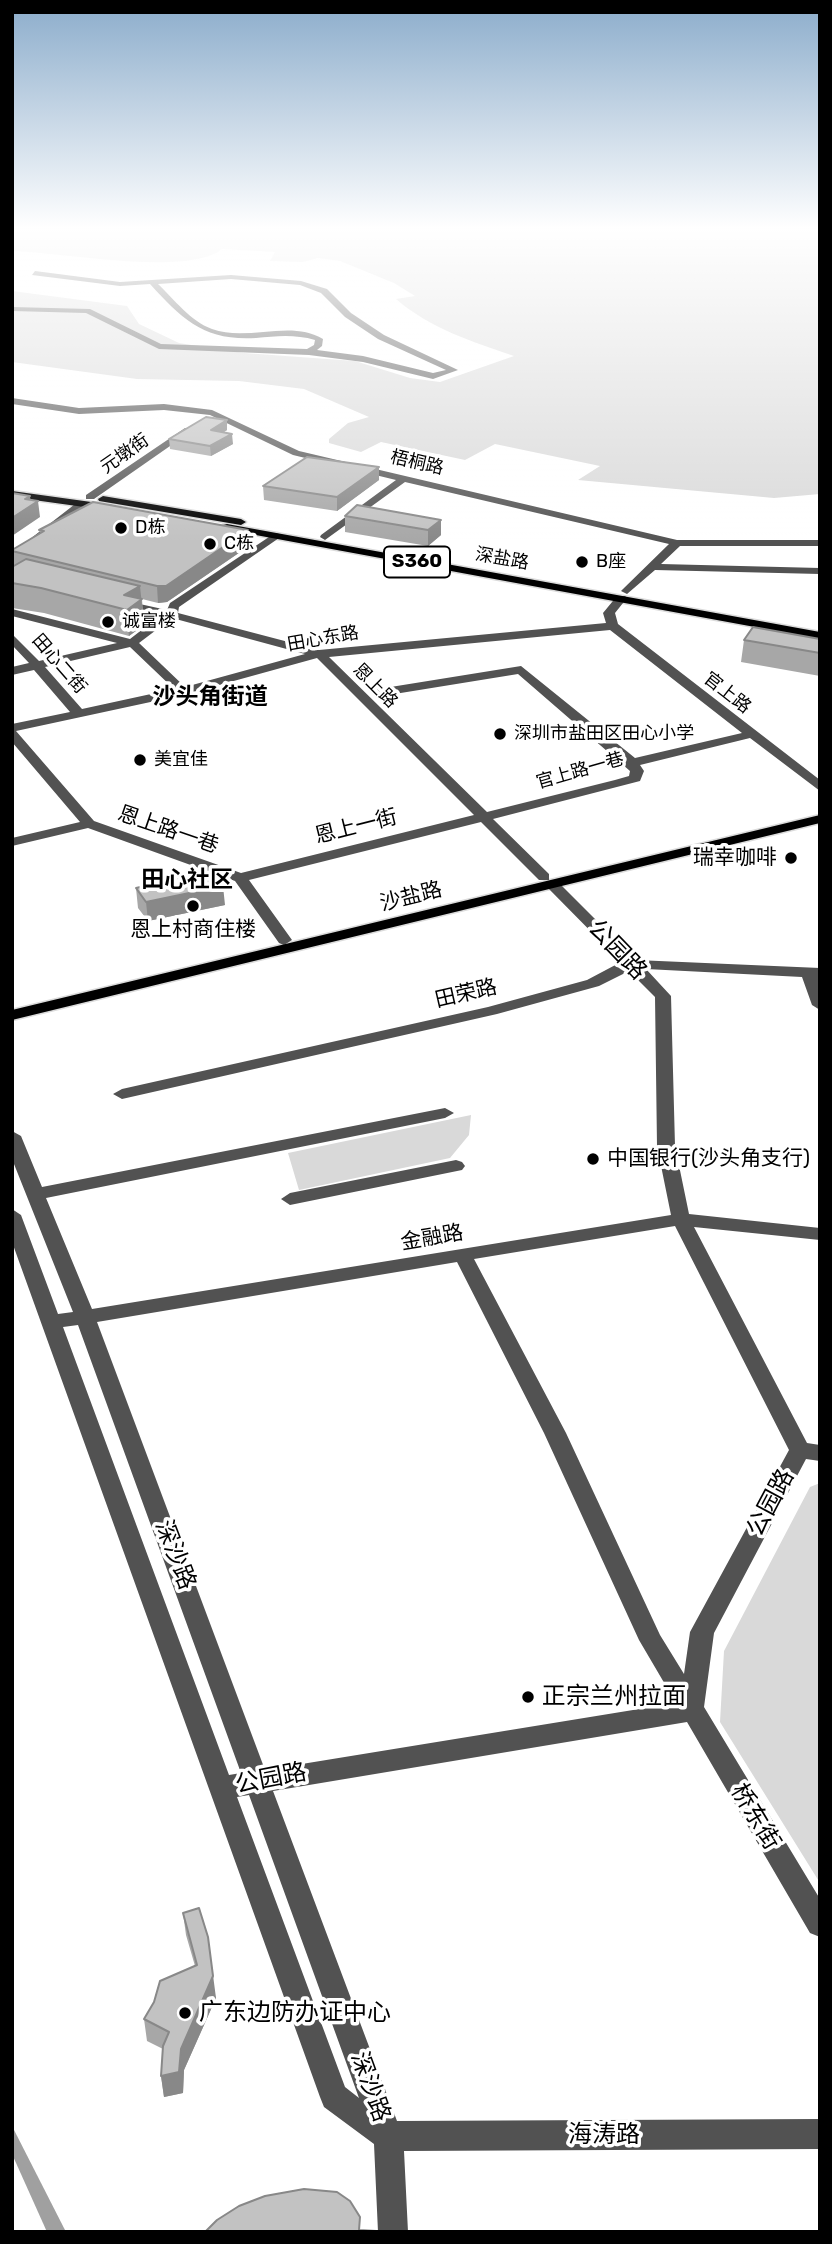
<!DOCTYPE html>
<meta charset="utf-8">
<style>
body{margin:0}
#map{position:relative;width:832px;height:2244px;overflow:hidden;background:#fff;font-family:Rubik,sans-serif}
canvas{display:block}
.frame{position:absolute;inset:0;border:14px solid #000;pointer-events:none}
</style>
<div id="map">
<canvas width="832" height="2244"></canvas>
<div class="frame"></div>
</div>
<script>
const g = document.querySelector('canvas').getContext('2d');
g.lineJoin = 'round';
function paint(path, color) {
  g.fillStyle = color;
  g.fill(path, 'evenodd');
}
function trace(path, color, width, dash) {
  g.strokeStyle = color;
  g.lineWidth = width;
  g.lineCap = dash ? 'butt' : 'round';
  g.setLineDash(dash || []);
  g.stroke(path);
}
function drawText(font, color, halo, rows, align = 'center') {
  g.font = font + ' Rubik,"Noto Sans SC",sans-serif';
  g.lineWidth = 7;
  g.setLineDash([]);
  g.textBaseline = 'middle';
  g.strokeStyle = halo;
  g.fillStyle = color;
  for (const [text, x, y, turn = 0] of rows) {
    g.save();
    g.translate(x, y);
    g.rotate((+turn || 0) * Math.PI / 180);
    g.textAlign = isNaN(turn) ? turn : align;
    if (halo) g.strokeText(text, 0, 0);
    g.fillText(text, 0, 0);
    g.restore();
  }
}
paint(new Path2D(`
 M12 229H820V494L774 498 578 480 600 466 495 444 465 460 381 442 361 452 329 443V439L348 423 369 417 304 389 239 381 137 379 12 362V291L127 306 139 324 179 343 244 353 355 361 410 378 440 382 514 356C471 341 431 329 396 299L415 296 394 283 340 261 318 258 303 262 270 261 275 252 222 249C188 277 59 252 12 251Z
 M471 1115 469 1135 450 1158 299 1190 288 1153Z
 M820 1483V1883L720 1722 724 1651 810 1487Z`), '#d9d9d9');
paint(new Path2D(`
 M12 2126 66 2232H47L12 2154Z`), '#a0a0a0');
const major = new Path2D(`
 M12 491 113 505 118 508 113 511 12 497Z
 M103 496 241 519 246 522 241 525 99 501 98 499Z
 M227 524 820 632V639L223 529V525Z
 M820 815V823L12 1020V1010Z`);
trace(major, '#dbdbdb', 3);
paint(new Path2D(`
 M35 271 120 282 231 275 301 281 327 289 351 313 384 335 458 370 433 379 363 362 309 355 159 349 86 313 12 311V307L90 309 161 344 307 349 314 345 315 340C295 334 276 336 256 338 204 341 183 320 150 284L120 286 32 275ZM231 279 300 285 321 293 345 317 378 339 446 370 433 373 363 356 317 350 322 346 323 339C291 319 247 342 212 329 190 321 175 300 158 284Z
 M12 398 79 408 164 404 212 410 299 451 677 540H820V546H680L661 564 820 568V574L655 570 627 594 621 591 623 589 669 544 405 482 325 540 320 537 321 535 396 480 293 455 210 415 164 410 79 414 12 404Z
 M185 428 193 430 94 499H86V495Z
 M79 501 88 503 12 562V553Z
 M275 533 279 534V538L179 607 178 613 319 650 606 623 603 613 617 596H625L627 598 615 613 618 624 820 780V791L750 738 640 765 644 771 640 781 493 819 549 874V880H539L481 822 249 880 292 940 284 945 279 943 235 881 88 828 12 846V838L80 822 12 742V724L70 712 34 670 12 675V667L29 663 12 645V634L39 661 117 643 12 616V609L130 639 161 615 117 603V599L167 610 170 603ZM172 618 305 654 185 687 139 643ZM610 630 742 733 635 758 521 666 372 690 370 693 376 697 518 674 630 771 629 776 615 780 487 812 329 657ZM130 647 174 689 82 709 45 667ZM317 658 474 815 241 873 94 821 16 731 183 695Z
 M552 880 557 881 636 960 820 968V1010L812 1005 802 977 646 969 671 996 675 1146 689 1214 820 1228V1240L694 1227 807 1443 820 1445V1461L806 1459 714 1633 704 1707 820 1899V1937L810 1933 687 1722 273 1791 397 2121 820 2119V2149L404 2151 408 2232H378L374 2144 324 2107 320 2097 12 1242V1209L21 1215 58 1314 73 1312 12 1159V1131L21 1136 42 1187 445 1108 454 1113 445 1118 46 1198 92 1309 671 1215 657 1146 655 997 629 971 599 986 497 1014 122 1099 113 1094 122 1089 488 1007 587 980 621 962 547 887 545 884ZM675 1226 789 1450 690 1632 684 1674 660 1635 566 1433 474 1259ZM457 1262 544 1433 639 1640 676 1703 265 1770 97 1322ZM78 1325 241 1773 229 1775 63 1327ZM249 1795 359 2098 345 2087 237 1797Z
 M456 1160 462 1162 465 1166 462 1170 290 1205 281 1199 290 1193Z`), '#525252');
paint(major, '#000');
paint(new Path2D(`
 M227 420V430L224 432 233 444 211 456 170 449 169 439Z
 M379 467V480L337 511 264 500 263 486Z
 M357 505 441 535 428 546 345 532V516Z
 M39 530H248L249 546 167 602 158 603 142 599 144 625 129 636 44 613 12 608V550L40 533Z
 M820 639V676L741 662 744 640Z
 M136 888 225 905 148 921 138 908Z
 M183 1913 216 1998 184 2070 183 2093 164 2097 161 2076 163 2049 147 2041 144 2019 195 1966 186 1935Z`), '#a7a7a7');
paint(new Path2D(`
 M227 420V430L211 440V430Z
 M232 434 233 444 211 456 210 446Z
 M379 467V480L337 511V497Z
 M30 496 31 505 38 501 40 517 12 536V518L25 499Z
 M441 520V535L428 546V530Z
 M248 530 249 546 167 602 158 603 157 586Z
 M140 586 144 625 129 636 124 595Z
 M223 886 225 905 148 921 146 902Z
 M208 1937 216 1998 184 2070 183 2093 164 2097 161 2076 181 2049Z`), '#888');
const building = new Path2D(`
 M206 417 227 420 211 430 232 434 210 446 169 439Z
 M307 457 379 467 337 497 263 486Z
 M12 493 30 496 25 499 38 501 12 518Z
 M93 502 248 530 166 586H157L12 551V550L44 531 39 530Z
 M357 505 441 520 428 530 345 516Z
 M26 559 140 586 124 595 142 599 127 610 41 588 12 583V567Z
 M753 627 820 639V653L744 640Z
 M216 870 223 886 146 902 136 888Z
 M199 1908 208 1937 213 1976 181 2049 179 2072 161 2076 163 2046 169 2032 144 2019 154 2002 160 1981 197 1965 183 1913Z
 M304 2189 337 2192 350 2201 360 2217 359 2230 394 2232H205L217 2220 239 2206 265 2196Z`);
paint(building, '#c2c2c2');
trace(building, '#888', 2);
const sky = g.createLinearGradient(0, 0, 0, 543);
sky.addColorStop(0, '#8baccb');
sky.addColorStop(0.42, '#fff');
sky.addColorStop(1, '#ffffff00');
g.fillStyle = sky;
g.fillRect(0, 0, 832, 543);
for (const [x, y, r, color] of [
 [121,528,7,"#000"],
 [210,544,7,"#000"],
 [582,562,7,"#000"],
 [108,622,7,"#000"],
 [500,734,7,"#000"],
 [140,760,7,"#000"],
 [791,858,7,"#000"],
 [193,906,7,"#000"],
 [593,1159,7,"#000"],
 [528,1697,7,"#000"],
 [185,2013,7,"#000"]
]) {
  const dot = new Path2D();
  dot.arc(x, y, r, 0, 2 * Math.PI);
  g.fillStyle = color;
  g.fill(dot);
  trace(dot, '#fff', 2.5);
}
drawText('18px', '#000', '#fff', [
 ["元墩街",125,454,-35],
 ["梧桐路",417,463,13],
 ["深盐路",502,559,10],
 ["田心东路",323,639,-10],
 ["田心二街",59,664,49],
 ["恩上路",375,686,45],
 ["官上路",727,693,38],
 ["官上路一巷",580,771,-16]
]);
drawText('18px', '#000', '#fff', [
 ["D栋",135,528],
 ["C栋",224,544],
 ["B座",596,562],
 ["诚富楼",122,622],
 ["深圳市盐田区田心小学",514,734],
 ["美宜佳",154,760]
], 'left');
for (const [x, y, w] of [
 [417,562,66]
]) {
  const box = new Path2D();
  box.roundRect(x - w / 2, y - 15.5, w, 31, 5);
  g.fillStyle = '#fff';
  g.fill(box);
  trace(box, '#000', 2);
}
drawText('bold 19px', '#000', null, [
 ["S360",417,562]
]);
drawText('21px', '#000', '#fff', [
 ["恩上一街",356,827,-14],
 ["恩上路一巷",168,830,19],
 ["沙盐路",411,897,-14],
 ["田荣路",466,994,-13],
 ["金融路",432,1238,-10]
]);
drawText('21px', '#000', '#fff', [
 ["瑞幸咖啡",777,858],
 ["恩上村商住楼",193,930,"center"],
 ["中国银行(沙头角支行)",607,1159,"left"]
], 'right');
drawText('bold 23px', '#000', '#fff', [
 ["沙头角街道",210,697]
]);
drawText('bold 23px', '#000', '#fff', [
 ["田心社区",187,880]
]);
drawText('24px', '#000', '#fff', [
 ["公园路",617,950,46],
 ["公园路",771,1503,-62],
 ["深沙路",175,1555,69],
 ["公园路",271,1779,-11],
 ["桥东街",755,1817,59],
 ["深沙路",370,2087,70],
 ["海涛路",604,2135]
]);
drawText('24px', '#000', '#fff', [
 ["正宗兰州拉面",542,1697],
 ["广东边防办证中心",199,2013]
], 'left');
</script>
